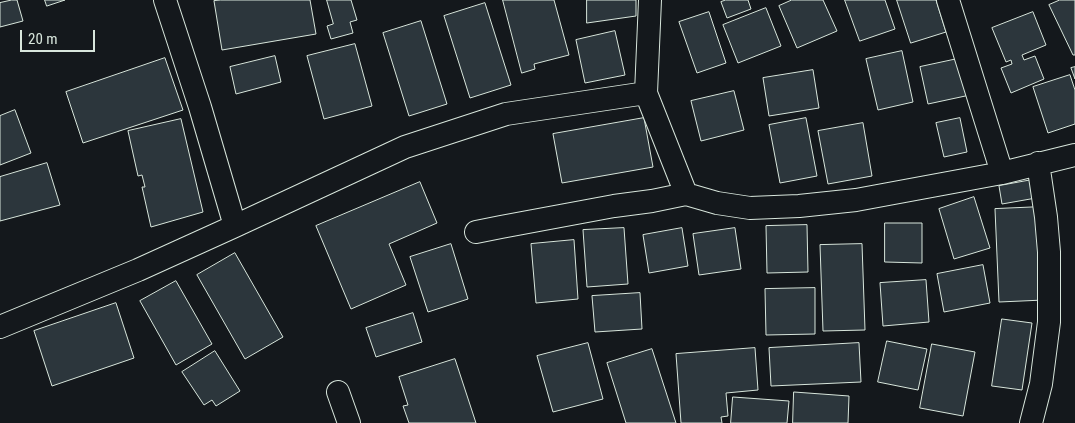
<!DOCTYPE html>
<style>
body{margin:0}
#map{position:relative;width:1075px;height:423px;overflow:hidden;background:#14181c;font-family:"Roboto Condensed",sans-serif}
canvas{display:block}
.scale{position:absolute;left:20px;top:30px;width:75px;height:22px;box-sizing:border-box;border:2px solid #d8e6dc;border-top:0;padding-left:6px;font-size:15px;line-height:18px;white-space:nowrap;color:#d8e6dc;-webkit-text-stroke:4px #14181c;paint-order:stroke}
</style>
<div id="map">
<canvas width="1075" height="423"></canvas>
<div class="scale">20 m</div>
</div>
<script>
const g = document.querySelector('canvas').getContext('2d');
g.lineJoin = 'round';
function paint(path, color) {
  g.fillStyle = color;
  g.fill(path, 'evenodd');
}
function trace(path, color, width, dash) {
  g.strokeStyle = color;
  g.lineWidth = width;
  g.lineCap = dash ? 'butt' : 'round';
  g.setLineDash(dash || []);
  g.stroke(path);
}
const building = new Path2D(`
 M12 0H17L23 21 0 27V3Z
 M45 0H65L47 6Z
 M221 0H310L316 34 222 50 214 1Z
 M327 0H351L357 20 350 22 353 33 331 39 327 26 333 24Z
 M503 0H554L569 55 534 64 535 69 522 73Z
 M587 0H636V16L587 23Z
 M726 0H748L751 9 727 18 721 2Z
 M792 0H823L837 31 797 48 779 6Z
 M845 0H885L895 29 860 41Z
 M897 0H936L946 32 911 43Z
 M1060 0H1075V55H1073L1049 5Z
 M485 3 511 85 470 98 444 16Z
 M766 8 781 46 738 63 723 25Z
 M709 12 726 63 697 73 679 22Z
 M1033 12 1046 45 1022 55 1024 60 1035 56 1044 79 1011 93 1001 68 1012 64 1011 60 1006 62 992 28Z
 M421 21 447 104 409 116 383 33Z
 M615 31 625 75 585 83 576 40Z
 M355 44 372 106 324 119 307 56Z
 M902 51 913 102 878 110 866 59Z
 M275 56 281 82 236 94 230 67Z
 M165 58 183 110 83 143 66 92Z
 M962 58 970 95 928 104 920 67Z
 M1075 67V79L1071 68Z
 M813 70 819 108 769 116 763 78Z
 M1070 75 1075 90V124L1048 133 1033 87Z
 M734 91 744 130 701 141 691 101Z
 M15 110 31 153 0 165V116Z
 M644 118 653 167 562 183 553 134Z
 M806 118 817 176 780 183 769 125Z
 M960 118 967 152 944 157 936 123Z
 M181 119 203 212 151 227 142 187H145L142 175 138 176 128 131Z
 M863 123 872 176 828 184 818 131Z
 M47 163 60 205 0 221V177Z
 M1032 180 1036 198 1002 204 999 186Z
 M420 182 437 223 389 244 406 285 351 309 316 226Z
 M974 197 990 248 954 259 939 209Z
 M1041 207 1044 300 999 302 995 209Z
 M885 223H922V263L885 262Z
 M807 225 808 272 767 273 766 226Z
 M624 228 628 284 587 287 583 230Z
 M682 228 688 266 649 273 643 235Z
 M735 228 741 269 699 275 693 234Z
 M574 240 578 299 536 303 531 244Z
 M451 244 468 299 428 312 410 257Z
 M862 244 865 330 823 331 820 245Z
 M235 253 283 337 245 359 197 275Z
 M983 265 990 303 944 312 937 274Z
 M926 280 929 322 883 326 880 283Z
 M176 281 212 344 176 365 140 301Z
 M815 288V334L766 335 765 289Z
 M640 293 642 329 595 332 592 296Z
 M116 303 134 358 52 386 34 331Z
 M413 313 422 342 376 357 366 328Z
 M1002 319 1032 323 1022 390 992 386Z
 M887 341 927 349 918 390 878 382Z
 M588 343 603 399 553 412 537 356Z
 M859 343 861 382 771 386 769 348Z
 M932 344 975 352 963 416 920 408Z
 M755 348 758 390 726 393 728 416 721 417 722 423H681L676 354Z
 M652 349 676 423H626L607 363Z
 M215 351 240 391 216 406 212 400 204 405 182 372Z
 M455 359 476 423H409L403 406 408 405 399 377Z
 M794 392 849 396 848 423H793Z
 M733 397 789 401 787 423H731Z`);
paint(building, '#2c363c');
trace(building, '#d8e6dc', 1);
const minor = new Path2D(`
 M165 0 200 107 235 226
 M948 0 1002 173
 M646 93 686 194
 M476 232 501 227 614 206 652 201 686 194 717 203 750 208 799 206 856 200 1002 173 1075 155
 M0 327 138 270 235 226 405 147 506 114 646 93 650 0
 M338 392 349 423
 M1031 423 1041 384 1049 322V252L1046 217 1038 163`);
trace(minor, '#d8e6dc', 24);
trace(minor, '#14181c', 22);
</script>
